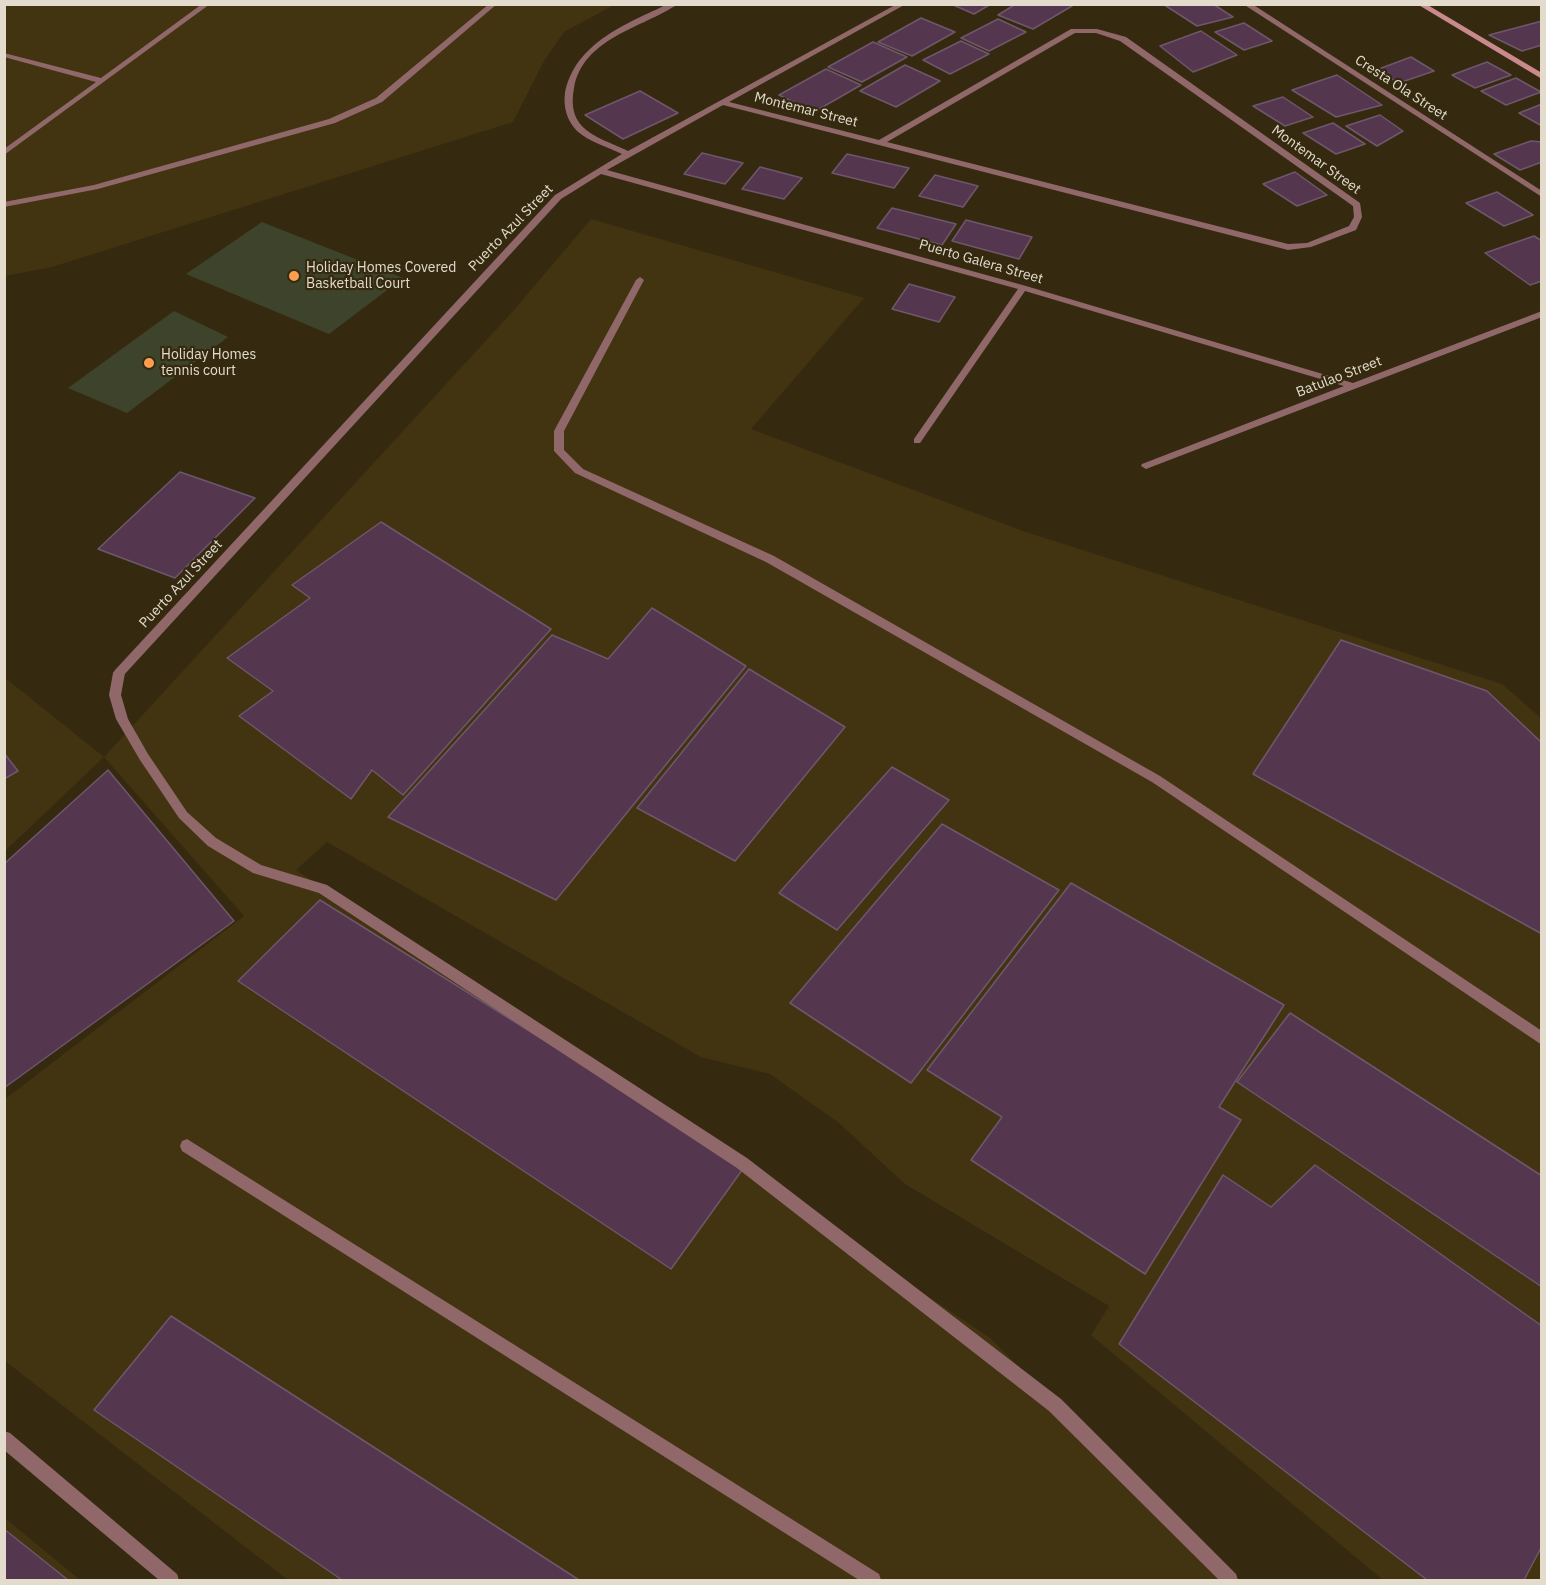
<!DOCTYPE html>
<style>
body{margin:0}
#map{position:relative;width:1546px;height:1585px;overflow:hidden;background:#352a10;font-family:"IBM Plex Sans",sans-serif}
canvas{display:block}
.frame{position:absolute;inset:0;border:6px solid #e3dccd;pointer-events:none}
</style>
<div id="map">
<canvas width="1546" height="1585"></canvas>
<div class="frame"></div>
</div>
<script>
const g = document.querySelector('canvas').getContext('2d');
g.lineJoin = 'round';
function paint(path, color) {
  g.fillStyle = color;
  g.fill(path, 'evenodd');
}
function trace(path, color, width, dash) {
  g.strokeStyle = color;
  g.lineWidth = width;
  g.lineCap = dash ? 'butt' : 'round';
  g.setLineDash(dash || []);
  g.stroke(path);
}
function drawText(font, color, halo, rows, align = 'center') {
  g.font = font + ' "IBM Plex Sans",sans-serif';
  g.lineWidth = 4.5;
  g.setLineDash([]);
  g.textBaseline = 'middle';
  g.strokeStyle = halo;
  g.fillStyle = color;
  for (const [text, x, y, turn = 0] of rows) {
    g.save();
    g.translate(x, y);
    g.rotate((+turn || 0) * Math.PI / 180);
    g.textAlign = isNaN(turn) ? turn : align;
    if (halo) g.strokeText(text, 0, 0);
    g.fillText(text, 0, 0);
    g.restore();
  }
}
paint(new Path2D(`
 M5 5H614L564 32 544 61 513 122 52 267 5 276Z
 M591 219 864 298 751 429 1026 532 1502 684 1541 718V1580H1383L1091 1335 1109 1306 905 1184 839 1123 770 1074 701 1057 327 842 296 870 990 1338 1234 1580H288L5 1361V1099L244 916 104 757 5 851 4 677 104 757 514 310Z
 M5 1518 80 1580H5Z`), '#423311');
paint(new Path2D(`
 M262 222 403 278 329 334 186 274Z
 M174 311 228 337 127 413 68 388Z`), '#3e442c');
const building = new Path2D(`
 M951 4H991L974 14Z
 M1016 4H1069L1072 6 1033 29 998 15Z
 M1163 4H1213L1233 17 1197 26Z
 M921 18 955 32 912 56 878 42Z
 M998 19 1026 32 989 51 961 38Z
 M1542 21V45L1522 51 1489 35Z
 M1244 23 1272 41 1244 50 1215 32Z
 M1201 31 1237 55 1193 72 1160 46Z
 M961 41 989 54 950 74 923 60Z
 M873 42 907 57 862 82 828 67Z
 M1411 57 1434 71 1399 83 1376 70Z
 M1487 62 1511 75 1475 88 1452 75Z
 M905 65 940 81 896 107 860 91Z
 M826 69 861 85 814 112 779 95Z
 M1337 75 1382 105 1336 117 1292 90Z
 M1516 78 1541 92 1506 105 1481 91Z
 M640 91 678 113 623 139 585 115Z
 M1283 97 1313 117 1285 126 1253 106Z
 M1542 104V126L1519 113Z
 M1380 115 1403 131 1377 146 1346 126Z
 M1333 123 1365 144 1336 154 1303 133Z
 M1531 141 1542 142V162L1520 170 1494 154Z
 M702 153 743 163 725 184 684 174Z
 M847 154 909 168 894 188 832 173Z
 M760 167 802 178 784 199 742 189Z
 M1295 172 1327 195 1297 206 1263 184Z
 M935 175 978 186 963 207 919 196Z
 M1497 192 1533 215 1504 226 1466 203Z
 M892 208 956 224 942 245 877 228Z
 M966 220 1032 237 1019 259 952 241Z
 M1534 236 1542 241V281L1530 285 1485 253Z
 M909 284 955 297 939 322 892 309Z
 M180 472 255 498 175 578 98 549Z
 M381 522 551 629 403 795 372 770 351 799 239 716 273 691 227 658 310 598 292 585Z
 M652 608 746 666 556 900 388 817 552 635 608 659Z
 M1341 640 1487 691 1542 743V934L1253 774Z
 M749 669 845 727 735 861 637 808Z
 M4 753 18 771 4 779Z
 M892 767 949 800 837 930 779 893Z
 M108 770 234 921 4 1088V864Z
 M942 824 1059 890 911 1083 790 1003Z
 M1071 883 1284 1005 1219 1107 1241 1120 1145 1274 971 1160 1002 1117 927 1070Z
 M320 900 745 1166 671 1269 238 981Z
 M1290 1013 1542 1176V1287L1237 1082Z
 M1315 1165 1542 1326V1546L1524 1580H1427L1119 1344 1223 1175 1271 1207Z
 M171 1316 579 1580H342L94 1410Z
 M4 1529 68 1580H4Z`);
paint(building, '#54364f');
trace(building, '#6f576b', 1.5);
paint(new Path2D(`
 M202 4H210L4 155V149L96 82 4 57V53L101 78Z
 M489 4H497L382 102 335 123 98 189 4 207V202L94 185 329 119 376 98Z
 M640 277 644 280 564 431V450L583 469 774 556 1160 776 1542 1031V1045L1152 782 766 562 575 473 554 451V431L636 280Z
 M119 669 125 673 121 695 128 719 148 754 187 812 216 838 261 865 327 885 747 1158 1061 1399 1236 1574 1238 1580H1219L1049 1411 737 1168 319 893 253 873 208 846 179 818 140 760 116 719 109 695 113 673Z
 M187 1139 879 1574 881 1580H859L182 1151 180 1146 182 1141Z
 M4 1431 10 1433 177 1574 179 1580H159L4 1450Z`), '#91686a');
paint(new Path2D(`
 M668 4H678C642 28 583 38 574 88 566 131 597 136 628 151L897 4H906L729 102 879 140 1071 29H1097L1126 37 1360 203 1362 217 1356 230 1311 247 1288 250 723 105 607 170 1026 286 1353 383 1542 311V317L1146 469 1141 466 1142 464 1344 386 1025 291 920 443H914V439L1018 289 601 174 561 199 123 676H115L113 673 115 670 555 195 622 154C608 147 589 142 577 131 567 121 563 107 565 93 575 43 626 24 668 4ZM1075 33H1096L1120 41 1353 206 1354 217 1349 226 1307 243 1288 244 887 142Z
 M1243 4H1252L1542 191V197Z`), '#91686a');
paint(new Path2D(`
 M1417 4H1426L1542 73V79Z`), '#ca898d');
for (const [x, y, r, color] of [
 [294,276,6,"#fb9e50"],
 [149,363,6,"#fb9e50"]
]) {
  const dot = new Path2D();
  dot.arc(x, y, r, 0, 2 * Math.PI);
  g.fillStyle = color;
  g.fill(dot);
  trace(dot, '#352a10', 2);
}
drawText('14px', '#e3dccd', '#352a10', [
 ["Cresta Ola Street",1401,88,33],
 ["Montemar Street",806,110,14],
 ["Montemar Street",1316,160,36],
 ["Puerto Azul Street",511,228,-46],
 ["Puerto Galera Street",981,262,16],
 ["Batulao Street",1339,377,-21],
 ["Puerto Azul Street",181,584,-47]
]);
drawText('14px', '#e3dccd', '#352a10', [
 ["Holiday Homes Covered",306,268],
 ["Basketball Court",306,284],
 ["Holiday Homes",161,355],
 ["tennis court",161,371]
], 'left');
</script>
